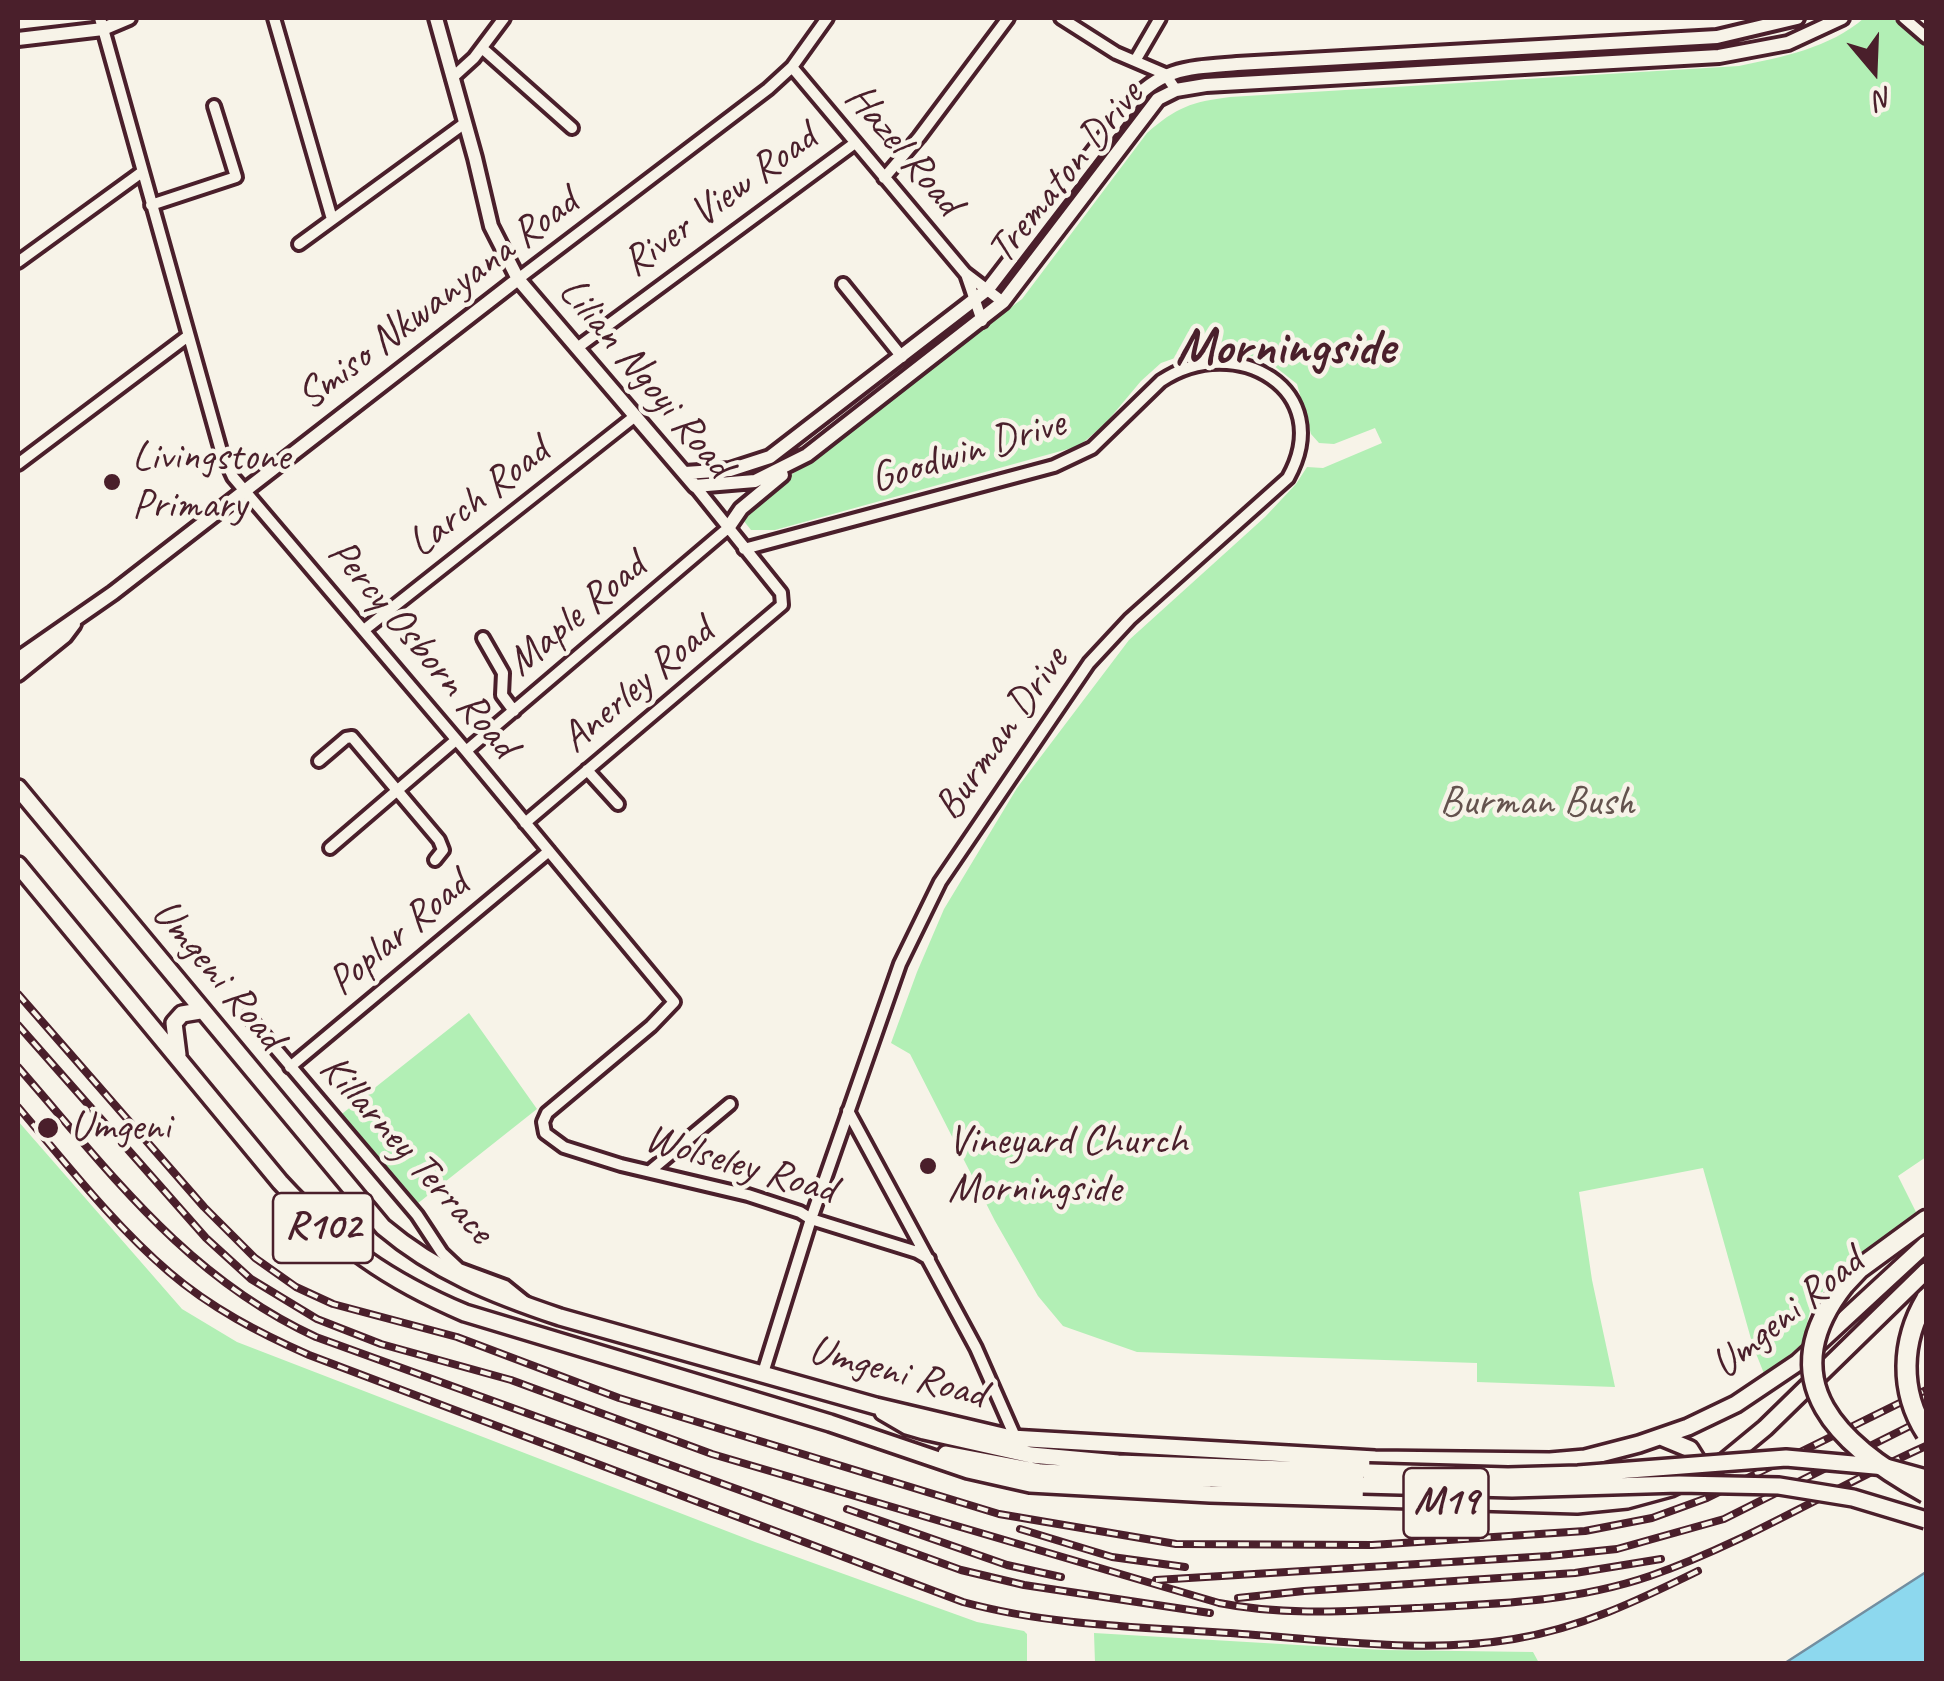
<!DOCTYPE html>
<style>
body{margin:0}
#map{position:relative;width:1944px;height:1681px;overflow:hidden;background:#f7f3e8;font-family:Caveat,sans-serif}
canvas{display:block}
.frame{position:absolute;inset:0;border:20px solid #4a1f2b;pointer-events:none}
.north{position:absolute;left:1824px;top:20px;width:100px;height:100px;-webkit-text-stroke:8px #f7f3e8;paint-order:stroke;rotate:161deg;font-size:28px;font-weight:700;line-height:40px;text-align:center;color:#4a1f2b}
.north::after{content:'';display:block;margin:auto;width:35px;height:45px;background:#4a1f2b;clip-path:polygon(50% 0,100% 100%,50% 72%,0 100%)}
</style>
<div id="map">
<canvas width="1944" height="1681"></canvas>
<div class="frame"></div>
<div class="north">N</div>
</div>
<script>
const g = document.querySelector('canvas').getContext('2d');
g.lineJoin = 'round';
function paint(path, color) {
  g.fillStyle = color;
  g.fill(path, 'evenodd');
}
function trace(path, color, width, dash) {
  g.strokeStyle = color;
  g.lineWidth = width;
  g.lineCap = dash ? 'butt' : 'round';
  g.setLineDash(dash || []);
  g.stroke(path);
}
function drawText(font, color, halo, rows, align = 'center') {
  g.font = font + ' Caveat,sans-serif';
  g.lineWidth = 9;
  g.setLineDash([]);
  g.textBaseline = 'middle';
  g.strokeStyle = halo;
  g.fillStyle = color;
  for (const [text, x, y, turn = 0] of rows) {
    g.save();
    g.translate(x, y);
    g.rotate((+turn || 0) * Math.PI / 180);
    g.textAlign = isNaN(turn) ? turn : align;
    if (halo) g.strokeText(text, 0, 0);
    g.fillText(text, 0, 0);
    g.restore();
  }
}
paint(new Path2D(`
 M1864 18H1892L1926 45V1157L1898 1176 1917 1214 1831 1279 1810 1311 1802 1344 1765 1376 1753 1346 1703 1168 1579 1192 1592 1280 1615 1387 1477 1382V1363L1137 1352 1063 1326 1038 1296 995 1221 910 1054 891 1043 917 972 944 909 1017 788 1129 640 1265 517 1296 484 1307 467 1323 468 1382 443 1375 428 1334 444 1319 443 1311 434 1297 384 1264 358 1220 351 1192 352 1161 363 1141 381 1105 424 1079 446 775 530H751L743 520 745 510 1022 299 1147 133C1177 107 1191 102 1230 97L1739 66C1782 57 1830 48 1864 18Z
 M469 1013 537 1109 417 1204 338 1117Z
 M18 1121 182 1309 237 1342 755 1542 977 1622 1024 1631 1027 1634V1663H18Z
 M1094 1633 1383 1650 1533 1652 1539 1663H1095Z`), '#b2efb5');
const water = new Path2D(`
 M1926 1572V1663H1785Z`);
paint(water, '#8dd8ee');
trace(water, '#728ea0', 2.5);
const minor = new Path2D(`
 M100 18 221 451 233 477 466 751 674 1002 651 1026 547 1113 543 1122 545 1133 564 1147 621 1165 748 1195 800 1212 811 1219 917 1252 929 1259
 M274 18 332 219
 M1061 18 1116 53 1165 74 1176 90
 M1904 18 1926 37
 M482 48 572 128
 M1135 61 1160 18
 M792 67 965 273 1003 302
 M452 78 474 58 504 18
 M884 178 919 137 1008 18
 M151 205 236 177 214 106
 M299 244 465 123
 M18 262 142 172
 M966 274 982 321
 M518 279 768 89 792 67 827 18
 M843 284 902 357
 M577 348 855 143
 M18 464 188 336
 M744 549 1054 466 1092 448 1161 381C1236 331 1337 390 1288 478L1130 619 1089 663 940 882 900 964 811 1219 763 1373
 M364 630 634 417
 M483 638 503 673 502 695 514 711
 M466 751 728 528
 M319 761 346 738 352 737 439 840 443 850 435 860
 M587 770 618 804
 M525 823 782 605 781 593 695 486
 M330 848 456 740
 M248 1016 417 1215 442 1253 459 1269 505 1286 526 1303
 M290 1067 549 851
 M848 1111 976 1348 1016 1439
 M650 1171 730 1104`);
const tertiary = new Path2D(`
 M436 18 475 158 491 226 518 279 695 486 755 481 807 455 1003 302 1158 99 1176 90 1206 85 1719 56 1788 43 1842 18
 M18 39 103 29 129 18
 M685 473 730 470 770 457 988 289 1129 105C1161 67 1190 68 1237 64L1717 37 1797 18
 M728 528 741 509 782 475
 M18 659 113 593 518 279
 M18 674 65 636 74 624`);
const primary = new Path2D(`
 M18 788 383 1227C436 1272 494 1295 560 1317L876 1406 1011 1438 1375 1459 1550 1461 1585 1458 1639 1444 1688 1427 1736 1404 1797 1363 1926 1244
 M18 865 280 1182C337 1244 387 1280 465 1313L830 1423 968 1470 1030 1484 1210 1494 1577 1505 1627 1500 1671 1488 1725 1461 1765 1428 1926 1271
 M178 1055 174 1023 182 1014 200 1011
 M883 1412 907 1426 924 1431 1031 1455 1118 1463 1369 1472
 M1661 1437 1690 1449 1705 1473
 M946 1454 1041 1472 1363 1485`);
const trunk = new Path2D(`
 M1844 1285 1859 1269 1926 1220`);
trace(minor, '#4a1f2b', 18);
trace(tertiary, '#4a1f2b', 20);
trace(primary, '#4a1f2b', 22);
trace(trunk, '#4a1f2b', 25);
trace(minor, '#f7f3e8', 10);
trace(tertiary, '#f7f3e8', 12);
trace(primary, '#f7f3e8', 15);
trace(trunk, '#f7f3e8', 18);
const rail = new Path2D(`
 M18 994 204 1207 255 1258 296 1287 333 1304 457 1337 619 1398 999 1514 1176 1544 1372 1545 1585 1531 1652 1518 1707 1498 1926 1390
 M18 1025 206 1238 251 1279 317 1319 381 1344 511 1380 712 1454 1219 1603C1284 1616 1350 1611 1416 1608 1496 1604 1574 1602 1650 1576 1746 1543 1834 1487 1926 1446
 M18 1067C110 1172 186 1277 316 1337L961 1570 1024 1585 1210 1613
 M18 1107C66 1163 113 1224 169 1272 211 1308 259 1333 309 1355L963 1602C1054 1627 1149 1627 1242 1634 1331 1640 1425 1654 1514 1639 1581 1628 1639 1600 1698 1571
 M847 1509 1007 1565 1061 1577
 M1020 1529 1112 1557 1185 1567
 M1156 1580 1549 1556 1617 1549 1724 1519 1926 1418
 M1238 1598 1304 1591 1575 1573 1661 1559`);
trace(rail, '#4a1f2b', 8);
trace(rail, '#f7f3e8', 4, [11]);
const primaryBridge = new Path2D(`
 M1369 1472 1508 1476 1578 1474 1786 1458 1886 1467 1926 1478
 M1363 1485 1512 1489 1679 1484 1779 1486 1853 1498 1926 1520`);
const trunkBridge = new Path2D(`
 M1844 1285C1768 1382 1841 1447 1926 1493
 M1926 1299C1901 1341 1899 1391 1926 1433`);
trace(primaryBridge, '#4a1f2b', 22, []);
trace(trunkBridge, '#4a1f2b', 25, []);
trace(primaryBridge, '#f7f3e8', 15);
trace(trunkBridge, '#f7f3e8', 18);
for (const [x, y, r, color] of [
 [112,482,10,"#4a1f2b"],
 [48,1128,12,"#4a1f2b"],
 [928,1166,10,"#4a1f2b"]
]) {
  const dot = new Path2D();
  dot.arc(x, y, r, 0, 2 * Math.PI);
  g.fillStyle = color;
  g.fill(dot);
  trace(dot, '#f7f3e8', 4);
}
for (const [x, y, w] of [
 [323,1228,100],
 [1446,1503,85]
]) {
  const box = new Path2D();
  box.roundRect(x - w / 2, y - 35, w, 70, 8);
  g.fillStyle = '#f7f3e8';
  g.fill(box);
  trace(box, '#4a1f2b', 2.5);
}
drawText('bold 40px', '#4a1f2b', null, [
 ["R102",323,1228],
 ["M19",1446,1503]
]);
drawText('42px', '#4a1f2b', '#f7f3e8', [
 ["Hazel Road",903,150,50],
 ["Trematon Drive",1066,173,-51],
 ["River View Road",720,201,-36],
 ["Smiso Nkwanyana Road",438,300,-37],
 ["Lilian Ngoyi Road",645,378,50],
 ["Goodwin Drive",968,452,-17],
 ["Larch Road",479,498,-38],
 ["Maple Road",577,615,-40],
 ["Percy Osborn Road",422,649,50],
 ["Anerley Road",638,686,-40],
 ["Burman Drive",1002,734,-55],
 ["Poplar Road",399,934,-40],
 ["Umgeni Road",217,975,50],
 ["Killarney Terrace",406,1150,48],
 ["Wolseley Road",740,1165,16],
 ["Umgeni Road",1788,1314,-39],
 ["Umgeni Road",897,1373,15]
]);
drawText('42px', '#4a1f2b', '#f7f3e8', [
 ["Livingstone",132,458],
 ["Primary",132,506],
 ["Umgeni",70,1128],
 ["Vineyard Church",948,1142],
 ["Morningside",948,1190]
], 'left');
drawText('42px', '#64534e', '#f7f3e8', [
 ["Burman Bush",1537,803]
]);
drawText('bold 52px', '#4a1f2b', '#f7f3e8', [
 ["Morningside",1285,349]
]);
</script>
